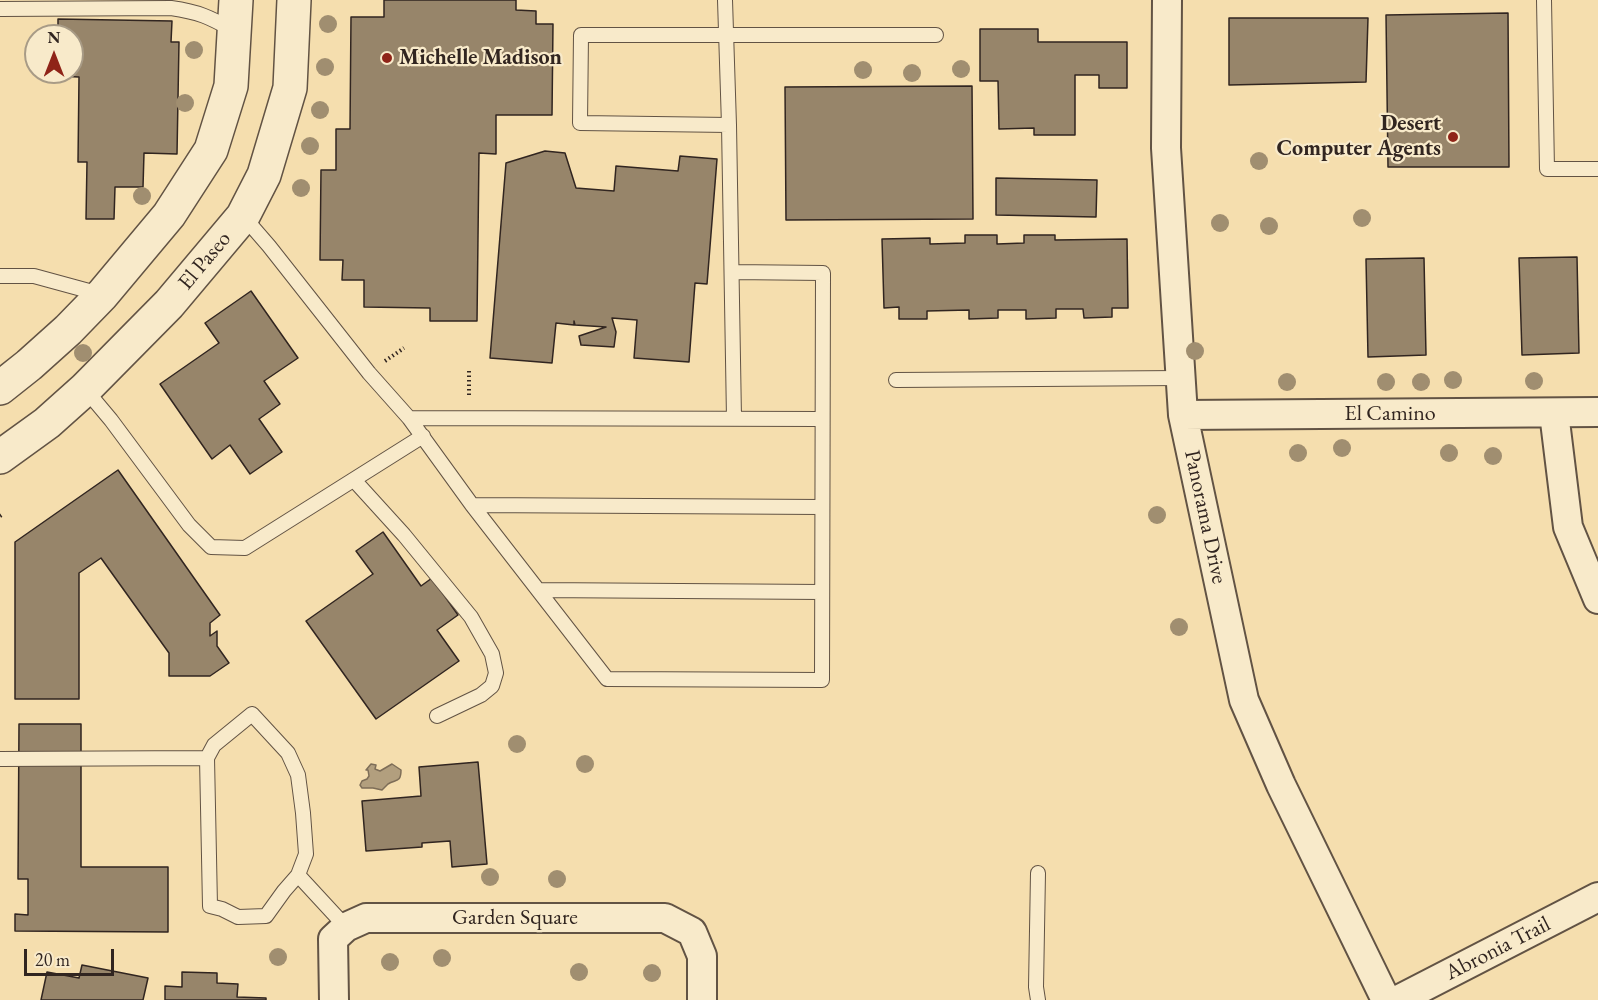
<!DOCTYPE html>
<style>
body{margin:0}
#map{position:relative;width:1598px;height:1000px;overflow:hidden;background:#f5deae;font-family:"EB Garamond",serif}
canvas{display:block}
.north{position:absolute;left:24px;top:24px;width:60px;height:60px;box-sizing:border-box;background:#f8eaca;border:2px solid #a89b86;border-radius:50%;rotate:0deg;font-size:16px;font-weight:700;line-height:24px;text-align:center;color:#312520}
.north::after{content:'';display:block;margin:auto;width:21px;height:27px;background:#8f2418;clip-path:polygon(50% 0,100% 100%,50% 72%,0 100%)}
.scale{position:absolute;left:24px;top:949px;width:90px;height:27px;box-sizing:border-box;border:3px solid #312520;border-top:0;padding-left:8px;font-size:18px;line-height:21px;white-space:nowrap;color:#312520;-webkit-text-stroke:4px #f8eaca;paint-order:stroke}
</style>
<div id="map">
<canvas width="1598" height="1000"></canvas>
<div class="north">N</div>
<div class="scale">20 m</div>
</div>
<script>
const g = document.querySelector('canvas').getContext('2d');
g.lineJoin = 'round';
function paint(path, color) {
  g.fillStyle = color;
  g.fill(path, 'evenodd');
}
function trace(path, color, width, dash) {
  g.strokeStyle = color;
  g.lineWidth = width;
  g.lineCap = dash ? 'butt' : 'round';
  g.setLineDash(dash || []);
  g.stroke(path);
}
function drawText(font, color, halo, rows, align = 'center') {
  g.font = font + ' "EB Garamond",serif';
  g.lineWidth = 4.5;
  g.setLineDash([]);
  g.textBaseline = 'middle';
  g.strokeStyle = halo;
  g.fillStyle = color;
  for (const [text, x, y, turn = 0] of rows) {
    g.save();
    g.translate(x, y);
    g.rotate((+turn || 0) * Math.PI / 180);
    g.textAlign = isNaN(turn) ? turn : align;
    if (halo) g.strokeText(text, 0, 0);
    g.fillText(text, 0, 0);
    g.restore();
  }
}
const water = new Path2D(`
 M371 764 376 765 375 769 380 771 392 764 401 770C401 783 396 779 388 784 386 786 384 788 382 790L373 788H362L360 785 362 781 367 779 369 776 368 770H366Z`);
paint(water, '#b29f7e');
trace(water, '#7e6e58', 1.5);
const building = new Path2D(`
 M384 0H516V10L536 11V24H553L552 115H496V154L479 153 477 321H430V308L364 307V280H342L343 260H320L321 170H336V129H350L351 17H384Z
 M1508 13 1509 167H1388L1386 15Z
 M1229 18H1368L1366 82 1229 85Z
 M58 19 172 21 171 42H179L177 154 144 153 143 187H115L114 219H86L87 162H78L79 77 57 76V72H72V36H58Z
 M980 29H1038V42H1127V88H1099V75H1075V135H1034V128L999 129 998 81H980Z
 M972 86 973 219 786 220 785 87Z
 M545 151 565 153 576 188 614 191 616 166 678 171 680 156 717 159 707 284 695 283 689 362 634 358 637 320 612 318 616 332 614 347 581 345 579 336 606 327 575 325 574 321V325L556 323 552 363 490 358 506 163Z
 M996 178 1097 180 1096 217 996 215Z
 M965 235H997V244L1024 243V235H1055V240L1127 239 1128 308H1112V317L1084 318 1083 309H1056V318L1026 319V310H998V318L969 319V310L927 311V319H899V307L884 308 882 239 930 238V244L965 243Z
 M1577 257 1579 353 1522 355 1519 258Z
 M1424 258 1426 355 1368 357 1366 259Z
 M251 291 298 358 264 381 280 404 259 419 282 452 250 474 230 445 212 459 160 384 219 343 205 323Z
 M118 470 220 615 210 623V636L217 631V646L229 663 210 676H169V653L101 558 79 573V699H15V542Z
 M383 532 421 586 432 578 458 615 437 630 459 661 376 719 306 621 373 574 356 551Z
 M19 724H81V867H168V932L15 931V914L28 915V879H18Z
 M478 762 487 864 452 867 450 841 422 843V847L366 851 362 801 421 796 419 767Z
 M82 965 148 978 143 1000H41L47 972 79 978Z
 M182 972 217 973V983L238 984 237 997 266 998V1000H165V986L182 987Z`);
paint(building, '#97856a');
trace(building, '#312520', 1.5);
const service = new Path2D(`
 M725 0 729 125 734 418
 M1544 0 1547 169H1598
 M0 9 171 8C199 12 209 17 233 30
 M729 125 580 123 581 35H936
 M243 216 269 246 369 373 409 418 822 419
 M0 276H34L100 294
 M896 380 1181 378
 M85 389 111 420 189 525 211 547 245 548 423 436
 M409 418 472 505 607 679 822 680 823 273 732 272
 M354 480 404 535 471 617 492 654 496 673 492 686 481 695 437 716
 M472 505 822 507
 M538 590 822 592
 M252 714 288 753 298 775 303 813 306 854 298 875 284 891 266 916 238 917 222 909 210 906 207 758 214 745Z
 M0 759 207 758
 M1038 873 1036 987 1038 1000
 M298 875 346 927`);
const minor = new Path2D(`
 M1167 0 1166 148 1183 415 1244 700 1281 785 1386 1000
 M1554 413 1568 527 1598 599
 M1183 415 1598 412
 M334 1000 333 939 346 927 366 918H665L692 932 702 956V1000
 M1398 1000 1598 897`);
const tertiary = new Path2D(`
 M0 388 29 365 68 330 102 295 169 215 211 150 231 86 236 0
 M0 457 47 423 85 389 169 304 243 216 264 175 290 88 294 0`);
trace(service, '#625344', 16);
trace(minor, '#625344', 32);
trace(tertiary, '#625344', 36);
trace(new Path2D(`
 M385 361 404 348
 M469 371V397
 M0 516 3 514`), '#312520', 4, [1.5, 3]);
trace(service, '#f8eaca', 14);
trace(minor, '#f8eaca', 28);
trace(tertiary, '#f8eaca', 33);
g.fillStyle = '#a08e70';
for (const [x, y] of [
 [328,24],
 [194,50],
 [325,67],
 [961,69],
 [863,70],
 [912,73],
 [185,103],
 [320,110],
 [310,146],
 [1259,161],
 [301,188],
 [142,196],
 [1362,218],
 [1220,223],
 [1269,226],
 [1195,351],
 [83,353],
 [1453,380],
 [1534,381],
 [1287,382],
 [1386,382],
 [1421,382],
 [1342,448],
 [1298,453],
 [1449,453],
 [1493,456],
 [1157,515],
 [1179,627],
 [517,744],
 [585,764],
 [490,877],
 [557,879],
 [278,957],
 [442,958],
 [390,962],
 [579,972],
 [652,973]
]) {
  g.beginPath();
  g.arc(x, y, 9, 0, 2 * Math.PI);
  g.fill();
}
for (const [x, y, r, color] of [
 [387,58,6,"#8f2418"],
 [1453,137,6,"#8f2418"]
]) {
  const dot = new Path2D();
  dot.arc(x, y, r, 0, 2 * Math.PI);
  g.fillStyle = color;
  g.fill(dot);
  trace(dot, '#f8eaca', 2);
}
drawText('bold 22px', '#312520', '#f8eaca', [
 ["Michelle Madison",399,58],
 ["Desert",1441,124,"right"],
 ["Computer Agents",1441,149,"right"]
], 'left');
drawText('22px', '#312520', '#f8eaca', [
 ["El Paseo",205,261,-50],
 ["El Camino",1390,414],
 ["Panorama Drive",1205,517,78],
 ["Garden Square",515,918],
 ["Abronia Trail",1498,949,-27]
]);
</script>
